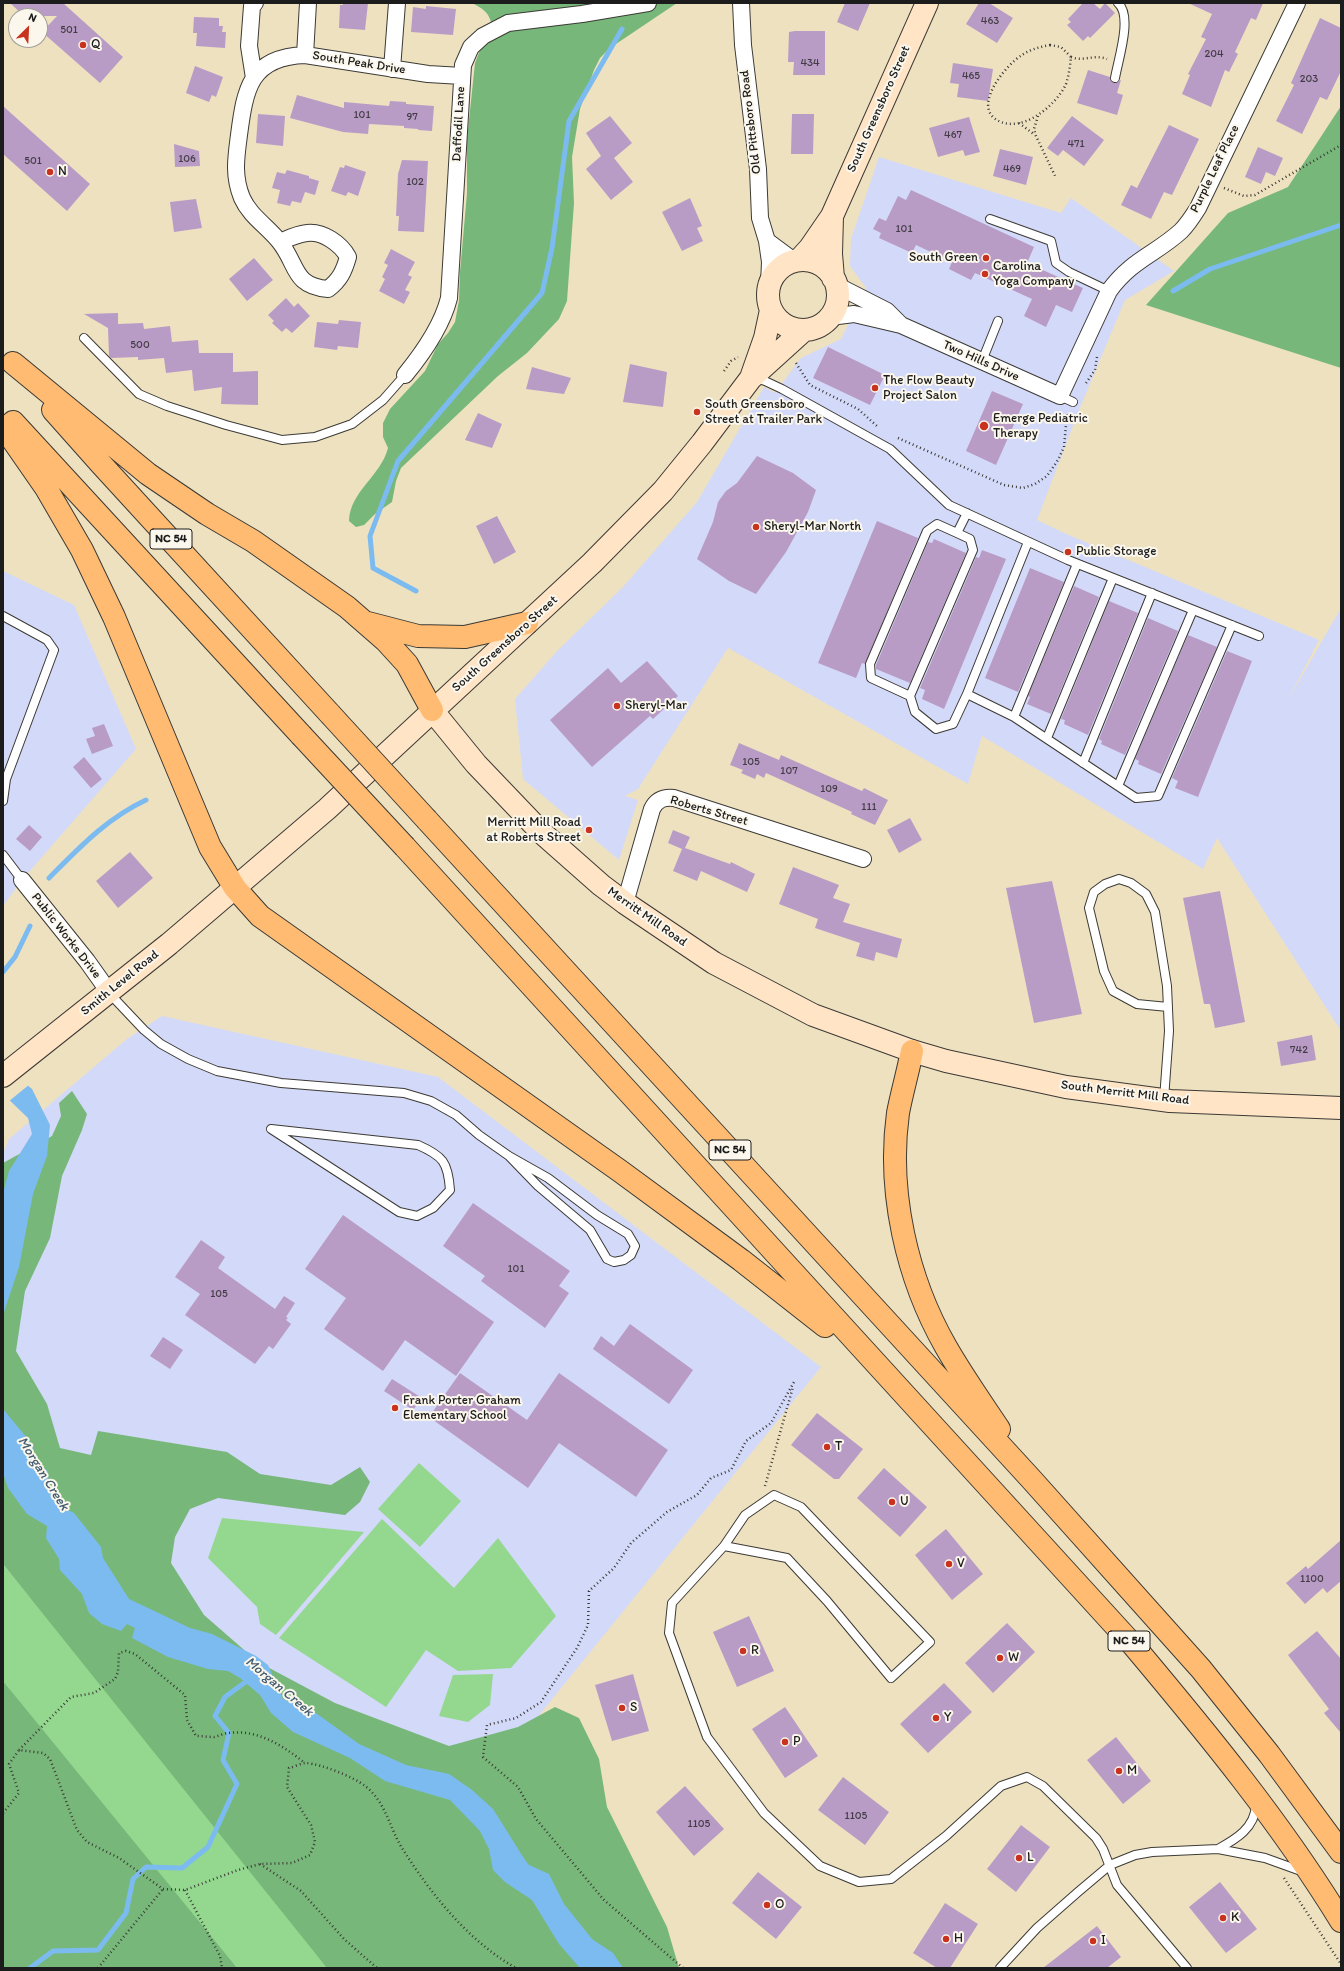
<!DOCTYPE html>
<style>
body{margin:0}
#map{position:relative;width:1344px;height:1971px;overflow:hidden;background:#eee1c0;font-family:Itim,sans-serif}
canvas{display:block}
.frame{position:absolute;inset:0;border:4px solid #1c1c1c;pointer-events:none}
.north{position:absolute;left:8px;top:8px;width:40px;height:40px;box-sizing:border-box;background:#fbf7ec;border:1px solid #a29f99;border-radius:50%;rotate:24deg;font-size:11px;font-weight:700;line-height:16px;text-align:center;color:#1c1c1c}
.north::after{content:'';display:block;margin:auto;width:14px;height:18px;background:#c8321e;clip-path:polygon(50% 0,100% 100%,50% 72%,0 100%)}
</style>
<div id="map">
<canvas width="1344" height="1971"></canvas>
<div class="frame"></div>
<div class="north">N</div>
</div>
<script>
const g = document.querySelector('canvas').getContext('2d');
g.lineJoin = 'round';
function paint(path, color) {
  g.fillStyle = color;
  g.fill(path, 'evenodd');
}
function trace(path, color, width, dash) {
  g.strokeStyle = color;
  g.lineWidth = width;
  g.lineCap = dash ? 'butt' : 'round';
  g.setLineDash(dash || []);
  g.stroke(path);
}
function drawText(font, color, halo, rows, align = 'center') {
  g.font = font + ' Itim,sans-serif';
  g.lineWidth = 4;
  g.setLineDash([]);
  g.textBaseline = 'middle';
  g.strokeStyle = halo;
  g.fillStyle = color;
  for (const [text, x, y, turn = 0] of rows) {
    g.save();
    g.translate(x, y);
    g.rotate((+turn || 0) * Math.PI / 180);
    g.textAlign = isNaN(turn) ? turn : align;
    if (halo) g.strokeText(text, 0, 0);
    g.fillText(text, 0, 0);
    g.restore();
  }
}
paint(new Path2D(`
 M879 157 1061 213 1071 198 1174 271 1125 300 1079 410 1037 520 1064 533 1319 640 1288 700 1341 608V1031L1217 838 1203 869 982 736 968 784 728 648 643 781 638 789 625 796 638 800 619 860 523 779 515 699 558 650 623 587 697 502 764 387 775 393 801 358 841 339 866 288 850 266 851 239Z
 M3 571 74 605 136 749 22 880 3 906Z
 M162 1016 438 1077 821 1367 451 1824 3 1449V1153L9 1139 127 1039Z`), '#d3d9f9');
paint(new Path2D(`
 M419 1463 461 1501 420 1547 378 1509Z
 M222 1518 364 1532 276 1635 260 1624 257 1607 208 1558Z
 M382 1519 454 1588 498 1538 556 1616 511 1668 458 1671 426 1650 386 1707 279 1638Z
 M3 1564 29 1596 580 1968H3L25 1709 3 1681Z
 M493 1674 490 1705 468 1722 439 1716 453 1675Z`), '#94d890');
paint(new Path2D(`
 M472 3H677L610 48 600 58 594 70 580 109 572 157 574 203 567 301 559 319 527 353 498 376 401 468 396 481 392 502 375 514 364 525 356 527 349 521C350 491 381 476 388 448L383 437V423L390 409 425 371 438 344 448 333 455 322 459 300 460 272 467 193V139L475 63 491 22C488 11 481 8 472 3Z
 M1341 106V368L1146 305 1228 213 1288 187Z
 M72 1091 87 1114 82 1130 62 1176 50 1238 25 1291 16 1351 47 1404 60 1448 91 1455 98 1431 227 1452 260 1474 331 1485 360 1467 370 1482 360 1502 345 1515 218 1498 190 1509 175 1537 171 1563 204 1615 258 1662 335 1703 449 1746 518 1727 555 1707 579 1718 599 1759 607 1807 667 1927 679 1968H327L3 1564V1163L52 1136 61 1116 59 1103Z
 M3 1681 237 1968H3Z`), '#77b87a');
paint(new Path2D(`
 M3 1065 32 1089 50 1125 47 1156 33 1194 19 1267 3 1315V1193L9 1171 32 1134 28 1118 3 1094Z
 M3 1409 32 1444 35 1458 48 1472 49 1489 57 1505 74 1513 101 1547 103 1558 129 1599 190 1628 212 1634 256 1656 268 1665 283 1699 313 1711 359 1744 406 1765 449 1774 472 1790 493 1809 525 1860 529 1865 549 1874 564 1904 592 1939 613 1953 623 1968H580L559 1944 532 1900 505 1882 493 1870 489 1849 480 1831 450 1800 385 1781 350 1758 293 1732 271 1713 260 1695 240 1678 228 1671 208 1669 168 1657 132 1638 135 1628 127 1624 121 1631 102 1624 89 1613 82 1594 60 1570 59 1559 46 1538 47 1526 27 1514 8 1488 3 1473Z`), '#7cbbf0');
paint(new Path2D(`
 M3 1063 30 1084 8 1102 3 1097Z`), '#eee1c0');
trace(new Path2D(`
 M1173 291 1210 269 1341 225
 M416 591 373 568 370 536 398 461 542 293 552 248 569 121 622 29
 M49 878C79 848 107 818 146 800
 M3 972 15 957 30 926
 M30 1968 53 1951 98 1950 126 1913 133 1879 146 1867 182 1868 208 1847 237 1784 223 1760 229 1733 215 1716 225 1697 251 1678`), '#7cbbf0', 5);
paint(new Path2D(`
 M10 3H63L123 57 100 83 42 32 57 16H24Z
 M343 3H368L365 30 339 28 340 5H343Z
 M845 3H870L858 31 837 22Z
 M979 3H989L1013 18 997 43 966 24Z
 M1083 3H1093L1100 9 1105 3 1115 13 1090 38 1088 36 1083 41 1067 25 1071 22 1068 19Z
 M1188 3H1263L1256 20 1251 18 1235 52 1238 54 1229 72 1225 70 1211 107 1182 94 1190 75 1188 74 1206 39 1201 37 1212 14Z
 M426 6 456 9 453 35 411 32 413 7 426 9Z
 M194 17 219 18V26H223L222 32H226L225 48 196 46 197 33H193Z
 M1320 18 1341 28V71L1327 100 1320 97 1302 134 1276 121 1294 85 1291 83Z
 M795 31H825V75H793L794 62H788L789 32Z
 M953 63 993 69 988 101 957 97 959 84 950 83Z
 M195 66 223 77 216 97 212 95 209 102 186 93Z
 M1088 70 1110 77V80L1114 83 1121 80 1117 93 1123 95 1117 115 1077 103Z
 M297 95 344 108V102L389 106 390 101 406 102V104L434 106 432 131 418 130V129L404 128V126L369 124 368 134 343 132 290 118Z
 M3 106 90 184 67 211 3 154Z
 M258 114 285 116 283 146 256 143Z
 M792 114H814L813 154H791Z
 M610 116 632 143 614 158 633 182 611 200 586 169 601 156 586 133Z
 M1072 116 1104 140 1084 166 1063 150 1058 156 1047 148Z
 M969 117 980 152 965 156 963 150 938 157 929 128Z
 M1169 125 1199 139 1172 195 1164 192 1151 219 1121 205 1131 185 1137 188Z
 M174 144 199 151 200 166 175 167Z
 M1258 147 1283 158 1275 176 1266 172 1261 184 1245 177Z
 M1000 149 1033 157 1026 185 993 176Z
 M402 160 428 161 424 232 398 231 399 216H396L398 174Z
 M345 165 366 172 358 196 348 192 346 196 331 191 340 167 344 168Z
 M287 170 309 176V178L319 181 315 195 305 192 301 203 292 201 290 206 277 203 280 190 272 188 277 172 285 174Z
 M911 190 1034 247 1027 263 1083 288 1072 312 1056 305 1046 327 1024 316 1032 299 975 273 971 280 949 269 952 262 916 245 912 253 879 238 881 233 873 229 879 218 886 221 898 196 906 200Z
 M690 198 702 226 697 228 703 241 682 251 662 212Z
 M196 199 202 228 174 232 170 202Z
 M391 249 415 262 408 275 412 277 405 290 410 292 404 304 379 291 385 279 382 277 388 265 384 263Z
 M254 258 273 280 247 301 229 279Z
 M286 298 294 307 298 303 310 316 292 333 286 328 282 332 272 323 274 321 268 315Z
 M118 313V324L143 323 144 329 170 326 172 342 198 340 199 353H233V372L258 371V405L221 404 222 387 194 391 192 370 166 373 164 358 138 360V357L111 358 109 356 108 328 84 314Z
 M339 320 361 322 358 348 338 346 337 350 314 347 317 322 338 324Z
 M828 347 885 375 870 405 813 378Z
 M630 364 667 372 663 407 623 402Z
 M532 367 571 378 564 394 526 389Z
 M992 391 1023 404 996 465 966 451Z
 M478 413 502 424 492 448 465 440Z
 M757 456 793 473 816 490 808 512 786 552 756 594 729 581 697 559 713 522 718 502 726 491 737 483Z
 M497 516 516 552 494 564 476 526Z
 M877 521 918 538 865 664 862 663 856 678 818 663Z
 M934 539 966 553 910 683 876 669V665L928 542 932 543Z
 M982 550 1006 559 944 709 922 699 925 690 920 688 976 557 979 558Z
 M1030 568 1064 582 1018 692 985 678Z
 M1074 586 1099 597 1051 714 1027 704 1030 697 1028 696Z
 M1109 601 1138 613 1088 735 1064 724 1065 720 1061 719Z
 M1148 618 1178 631 1125 755 1101 744 1102 741 1099 739Z
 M1188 635 1217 647 1161 774 1138 764 1139 761 1135 759Z
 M1227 651 1252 661 1198 797 1175 788 1178 781 1172 778Z
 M647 661 678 696 653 719 650 716 592 767 550 720 608 668 621 683Z
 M104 724 113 746 92 754 86 739 95 736 92 728Z
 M739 743 779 760 781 755 862 791 864 788 888 800 875 825 851 814 852 812 766 773 764 778 757 774 755 779 741 773 743 770 730 765Z
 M84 757 102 779 91 788 73 767Z
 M910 818 922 840 899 853 887 830Z
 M29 825 42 837 30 851 16 839Z
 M673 830 690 837 685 848 730 864 731 862 755 874 747 892 701 871 697 881 673 871 682 849 668 843Z
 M130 852 153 878 118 908 96 881Z
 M793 867 839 885 833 898 850 904 843 922 902 939 897 958 876 952 874 961 856 956 860 943 815 928 818 919 779 904Z
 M1052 881 1082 1014 1034 1023 1006 888Z
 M1220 891 1245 1022 1215 1028 1210 1004H1204L1183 898Z
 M1312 1035 1316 1060 1281 1066 1277 1042Z
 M473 1203 570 1271 559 1286 569 1293 545 1328 481 1281 485 1276 443 1246Z
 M343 1215 494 1322 456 1376 405 1340 383 1371 324 1329 346 1298 305 1269Z
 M201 1240 225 1257 218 1268 275 1309 284 1296 295 1303 286 1317 288 1318 286 1320 291 1324 273 1349 269 1346 255 1364 185 1315 200 1294 175 1277Z
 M630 1324 693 1370 669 1404 593 1349 601 1336 614 1346Z
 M163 1337 183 1350 170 1369 150 1356Z
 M460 1373 527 1420 559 1373 668 1450 636 1497 559 1443 528 1488 429 1417Z
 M392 1379 422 1398 413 1410 384 1391Z
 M817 1413 863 1449 839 1479H834L791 1445Z
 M884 1468 927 1507 900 1537 857 1498Z
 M946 1529 983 1574 952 1600 915 1555Z
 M1341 1540V1581L1327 1593 1323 1588 1305 1604 1286 1583 1306 1566 1308 1569Z
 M749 1616 774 1671 737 1687 713 1632Z
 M1007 1623 1035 1652 993 1693 965 1663Z
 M1317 1631 1341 1659V1733L1324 1713 1329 1709 1288 1655Z
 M633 1674 649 1731 612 1741 595 1685Z
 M944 1683 972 1712 928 1753 900 1724Z
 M785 1707 818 1756 785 1778 752 1729Z
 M1116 1737 1151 1781 1123 1804 1087 1760Z
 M843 1777 889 1812 865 1845 818 1810Z
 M685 1786 724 1829 694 1856 656 1812Z
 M1021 1825 1050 1847 1016 1892 987 1869Z
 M758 1872 802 1907 776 1939 732 1903Z
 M1220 1882 1257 1929 1226 1953 1189 1907Z
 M945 1903 978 1924 950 1968H937L913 1953Z
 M1097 1926 1121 1957 1107 1968H1043Z`), '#b99cc6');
const lane = new Path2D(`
 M1115 78C1118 60 1133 16 1118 3
 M990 219 1051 241 1056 263 1069 272 1109 291
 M84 338 139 394 167 406 226 425 282 440 315 437 352 424 383 400 405 375
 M982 361 998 321
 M754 378 765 381 782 389 890 449 949 505 1068 560 1259 636
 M1060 396 1073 402
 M957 533 970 539 973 550 910 696 915 712 936 729 953 724 967 694
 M1028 542 967 694 1014 717 1077 564
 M3 616 47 640 54 650 6 779 3 801
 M910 696 871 678 870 664 927 531 937 524 957 533 967 513
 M1014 717 1136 798 1158 796 1232 625
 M1047 738 1113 578
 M1083 763 1152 593
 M1118 786 1193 610
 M3 855 22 880
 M109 993 144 1030 161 1044 188 1059 217 1071 281 1083 404 1093 431 1101 456 1115 479 1135 509 1156 548 1178 597 1215 628 1234 635 1246 631 1255 624 1260 614 1262 607 1259 590 1230 538 1186 509 1156
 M1164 1099 1169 1031 1167 986 1155 912 1146 894 1131 883 1119 879 1105 884 1094 892 1089 908 1104 971 1113 991 1137 1004 1168 1007
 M271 1129 418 1145C443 1156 448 1162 450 1190L433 1208 417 1216 399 1212Z
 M774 1495 801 1507 930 1642 891 1678 827 1601 787 1558 724 1546 745 1515Z
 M724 1546 672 1603 669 1633 707 1737 764 1813 820 1866 859 1882 891 1879 946 1836 1001 1786 1027 1777 1043 1786 1096 1838 1103 1849 1117 1885 1187 1968
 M1218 1849C1236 1839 1255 1828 1256 1805
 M1000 1968 1037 1928 1078 1892 1110 1865 1135 1855 1152 1852 1218 1849 1265 1858 1301 1871`);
const street = new Path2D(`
 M741 3 743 45 758 169 760 218 767 241 770 262 769 284
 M305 55 308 3
 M392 69 397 3
 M254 78 249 46 252 6 255 3
 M767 241 794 261
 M280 242C289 238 297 234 307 233 323 231 341 244 348 257 344 271 340 280 328 289 292 286 298 264 279 241 267 226 250 216 242 198 233 176 236 158 239 135 245 89 250 57 305 55L428 74 462 76
 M836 285 887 311 900 324
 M830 317 854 314 901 325 1060 396 1109 291C1131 260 1156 254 1181 231 1188 224 1193 216 1198 208L1297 3
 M405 375C423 353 442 326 449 298L463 65 471 47 483 36 508 23 582 14 648 3
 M22 880 87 961 109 992
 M625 903 652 809C657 799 664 797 674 798L863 859`);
const secondary = new Path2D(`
 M832 216 831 254 833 278
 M768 295a35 35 0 1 1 70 0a35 35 0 1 1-70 0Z
 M799 260 810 248 832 216 927 3
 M752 375 765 338 771 310
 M432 710 476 764 541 832 601 885 625 903 714 963 813 1015 912 1051 946 1061 1066 1087 1170 1101 1341 1108
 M3 1076 169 944 327 809 592 563 663 491 702 443 751 378 804 330`);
const highway = new Path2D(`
 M13 363 148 474 207 514 253 541 347 607 386 641 407 664 432 710
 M53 410 101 464 330 714
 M13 422 301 735
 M3 426 46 488 82 550 114 617 210 847 235 888 260 916 620 1171 741 1260 825 1326
 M368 623 418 636 465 637 527 623
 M427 820 1032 1480 1201 1669 1269 1754 1341 1852
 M405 847 1133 1645C1207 1733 1281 1823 1341 1921
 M912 1051C908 1072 902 1092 898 1113 887 1192 907 1279 946 1347 962 1375 981 1402 999 1429`);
trace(lane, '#3c3a35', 10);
trace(street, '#3c3a35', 18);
trace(secondary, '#3c3a35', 24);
trace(highway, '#3c3a35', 24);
trace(new Path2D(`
 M1050 45 1061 47 1071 57C1070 66 1069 75 1066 84 1056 106 1019 137 994 118 975 102 1007 64 1022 55 1031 49 1040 47 1050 45Z
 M1071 57C1083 62 1094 54 1107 59
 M1038 116 1034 129 1036 136 1056 178
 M1019 123 1035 135
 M1224 188 1244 196 1255 195 1341 145
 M796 363 810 385 858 409 878 427
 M724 371 731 361 738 357
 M1086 383 1095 370 1097 357
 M898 438 1004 485 1023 488 1035 484 1047 476 1058 460 1064 447 1067 413
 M765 1486 793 1387
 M19 1750 71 1697 94 1693 115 1679 118 1672 119 1653 126 1651 135 1654 185 1695 187 1720 196 1736C202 1736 208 1737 214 1737 219 1736 224 1733 229 1733 258 1729 283 1746 305 1763
 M3 1813 19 1793 9 1764 19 1750 43 1753 50 1759 77 1830 87 1842 119 1858 163 1889 185 1890 238 1870 260 1864 292 1863 310 1855 315 1842 311 1825 287 1787 289 1768C294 1767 301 1763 306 1763 321 1764 354 1777 365 1786 386 1802 389 1827 402 1848 431 1894 468 1941 516 1968
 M260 1864 301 1891 344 1939 377 1968
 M1284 1878 1341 1964
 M185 1890 220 1956 222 1968
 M98 1968 163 1889
 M683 1968 604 1900 536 1819 518 1787 483 1757 487 1725 516 1718 541 1702 577 1648 588 1625 589 1591 614 1568 631 1543 667 1512 697 1495 711 1478 731 1470 746 1441 771 1423 794 1382`), '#3c3a35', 2.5, [1, 3]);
trace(lane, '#fff', 8);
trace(street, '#fff', 16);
trace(secondary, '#ffe4c6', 22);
trace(highway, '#ffbb71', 22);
const highwayBridge = new Path2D(`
 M330 714 427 820
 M301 735 405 847`);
trace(highwayBridge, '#3c3a35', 24, []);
trace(highwayBridge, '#ffbb71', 22);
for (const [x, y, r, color] of [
 [83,45,4,"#c8321e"],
 [50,172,4,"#c8321e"],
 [986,258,4,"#c8321e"],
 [985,274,4,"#c8321e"],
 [875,388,4,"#c8321e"],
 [697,412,4,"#c8321e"],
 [984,426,5,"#c8321e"],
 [756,527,4,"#c8321e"],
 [1068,552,4,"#c8321e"],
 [617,706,4,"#c8321e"],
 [589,830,4,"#c8321e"],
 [395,1408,4,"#c8321e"],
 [827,1447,4,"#c8321e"],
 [892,1502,4,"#c8321e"],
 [949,1564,4,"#c8321e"],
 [743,1651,4,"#c8321e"],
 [1000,1658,4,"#c8321e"],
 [622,1708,4,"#c8321e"],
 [936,1718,4,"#c8321e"],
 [785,1742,4,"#c8321e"],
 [1119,1771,4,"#c8321e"],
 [1019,1858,4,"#c8321e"],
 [767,1905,4,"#c8321e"],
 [1223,1918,4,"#c8321e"],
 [946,1939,4,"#c8321e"],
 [1093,1941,4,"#c8321e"]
]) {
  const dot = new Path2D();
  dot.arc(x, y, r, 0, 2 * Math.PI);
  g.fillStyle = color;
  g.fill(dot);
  trace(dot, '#fbf7ec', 1.5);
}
drawText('11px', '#433c46', null, [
 ["463",990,21],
 ["501",69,30],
 ["204",1214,54],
 ["434",810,63],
 ["465",971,76],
 ["203",1309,79],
 ["101",362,115],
 ["97",412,117],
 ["467",953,135],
 ["471",1076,144],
 ["106",187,159],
 ["501",33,161],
 ["469",1012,169],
 ["102",415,182],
 ["101",904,229],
 ["500",140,345],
 ["105",751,762],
 ["107",789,771],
 ["109",829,789],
 ["111",869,807],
 ["742",1299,1050],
 ["101",516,1269],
 ["105",219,1294],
 ["1100",1312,1579],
 ["1105",856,1816],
 ["1105",699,1824]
]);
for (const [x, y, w] of [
 [171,539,42],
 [730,1150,42],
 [1129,1641,42]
]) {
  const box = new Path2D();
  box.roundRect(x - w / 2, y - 10, w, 20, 3);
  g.fillStyle = '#fbf7ec';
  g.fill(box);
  trace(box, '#1c1c1c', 1);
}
drawText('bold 12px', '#1c1c1c', null, [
 ["NC 54",171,539],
 ["NC 54",730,1150],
 ["NC 54",1129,1641]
]);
drawText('13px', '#1c1c1c', '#fbf7ec', [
 ["Q",91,45],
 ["N",58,172],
 ["South Green",978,258,"right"],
 ["Carolina",993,267],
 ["Yoga Company",993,282],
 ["The Flow Beauty",883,381],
 ["Project Salon",883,396],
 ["South Greensboro",705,405],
 ["Street at Trailer Park",705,420],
 ["Emerge Pediatric",993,419],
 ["Therapy",993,434],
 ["Sheryl-Mar North",764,527],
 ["Public Storage",1076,552],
 ["Sheryl-Mar",625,706],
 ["Merritt Mill Road",581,823,"right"],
 ["at Roberts Street",581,838,"right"],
 ["Frank Porter Graham",403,1401],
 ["Elementary School",403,1416],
 ["T",835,1447],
 ["U",900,1502],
 ["V",957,1564],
 ["R",751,1651],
 ["W",1008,1658],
 ["S",630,1708],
 ["Y",944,1718],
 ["P",793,1742],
 ["M",1127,1771],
 ["L",1027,1858],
 ["O",775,1905],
 ["K",1231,1918],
 ["H",954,1939],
 ["I",1101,1941]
], 'left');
drawText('13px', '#1c1c1c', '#fbf7ec', [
 ["South Peak Drive",359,63,9],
 ["South Greensboro Street",879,109,-66],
 ["Old Pittsboro Road",751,122,-97],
 ["Daffodil Lane",459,124,-87],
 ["Purple Leaf Place",1215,169,-64],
 ["Two Hills Drive",981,361,24],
 ["South Greensboro Street",505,644,-42],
 ["Roberts Street",709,811,16],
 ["Merritt Mill Road",647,917,35],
 ["Public Works Drive",66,936,52],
 ["Smith Level Road",120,983,-39],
 ["South Merritt Mill Road",1125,1093,7]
]);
drawText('italic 14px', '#425c71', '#fbf7ec', [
 ["Morgan Creek",43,1474,58],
 ["Morgan Creek",279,1687,40]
]);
</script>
